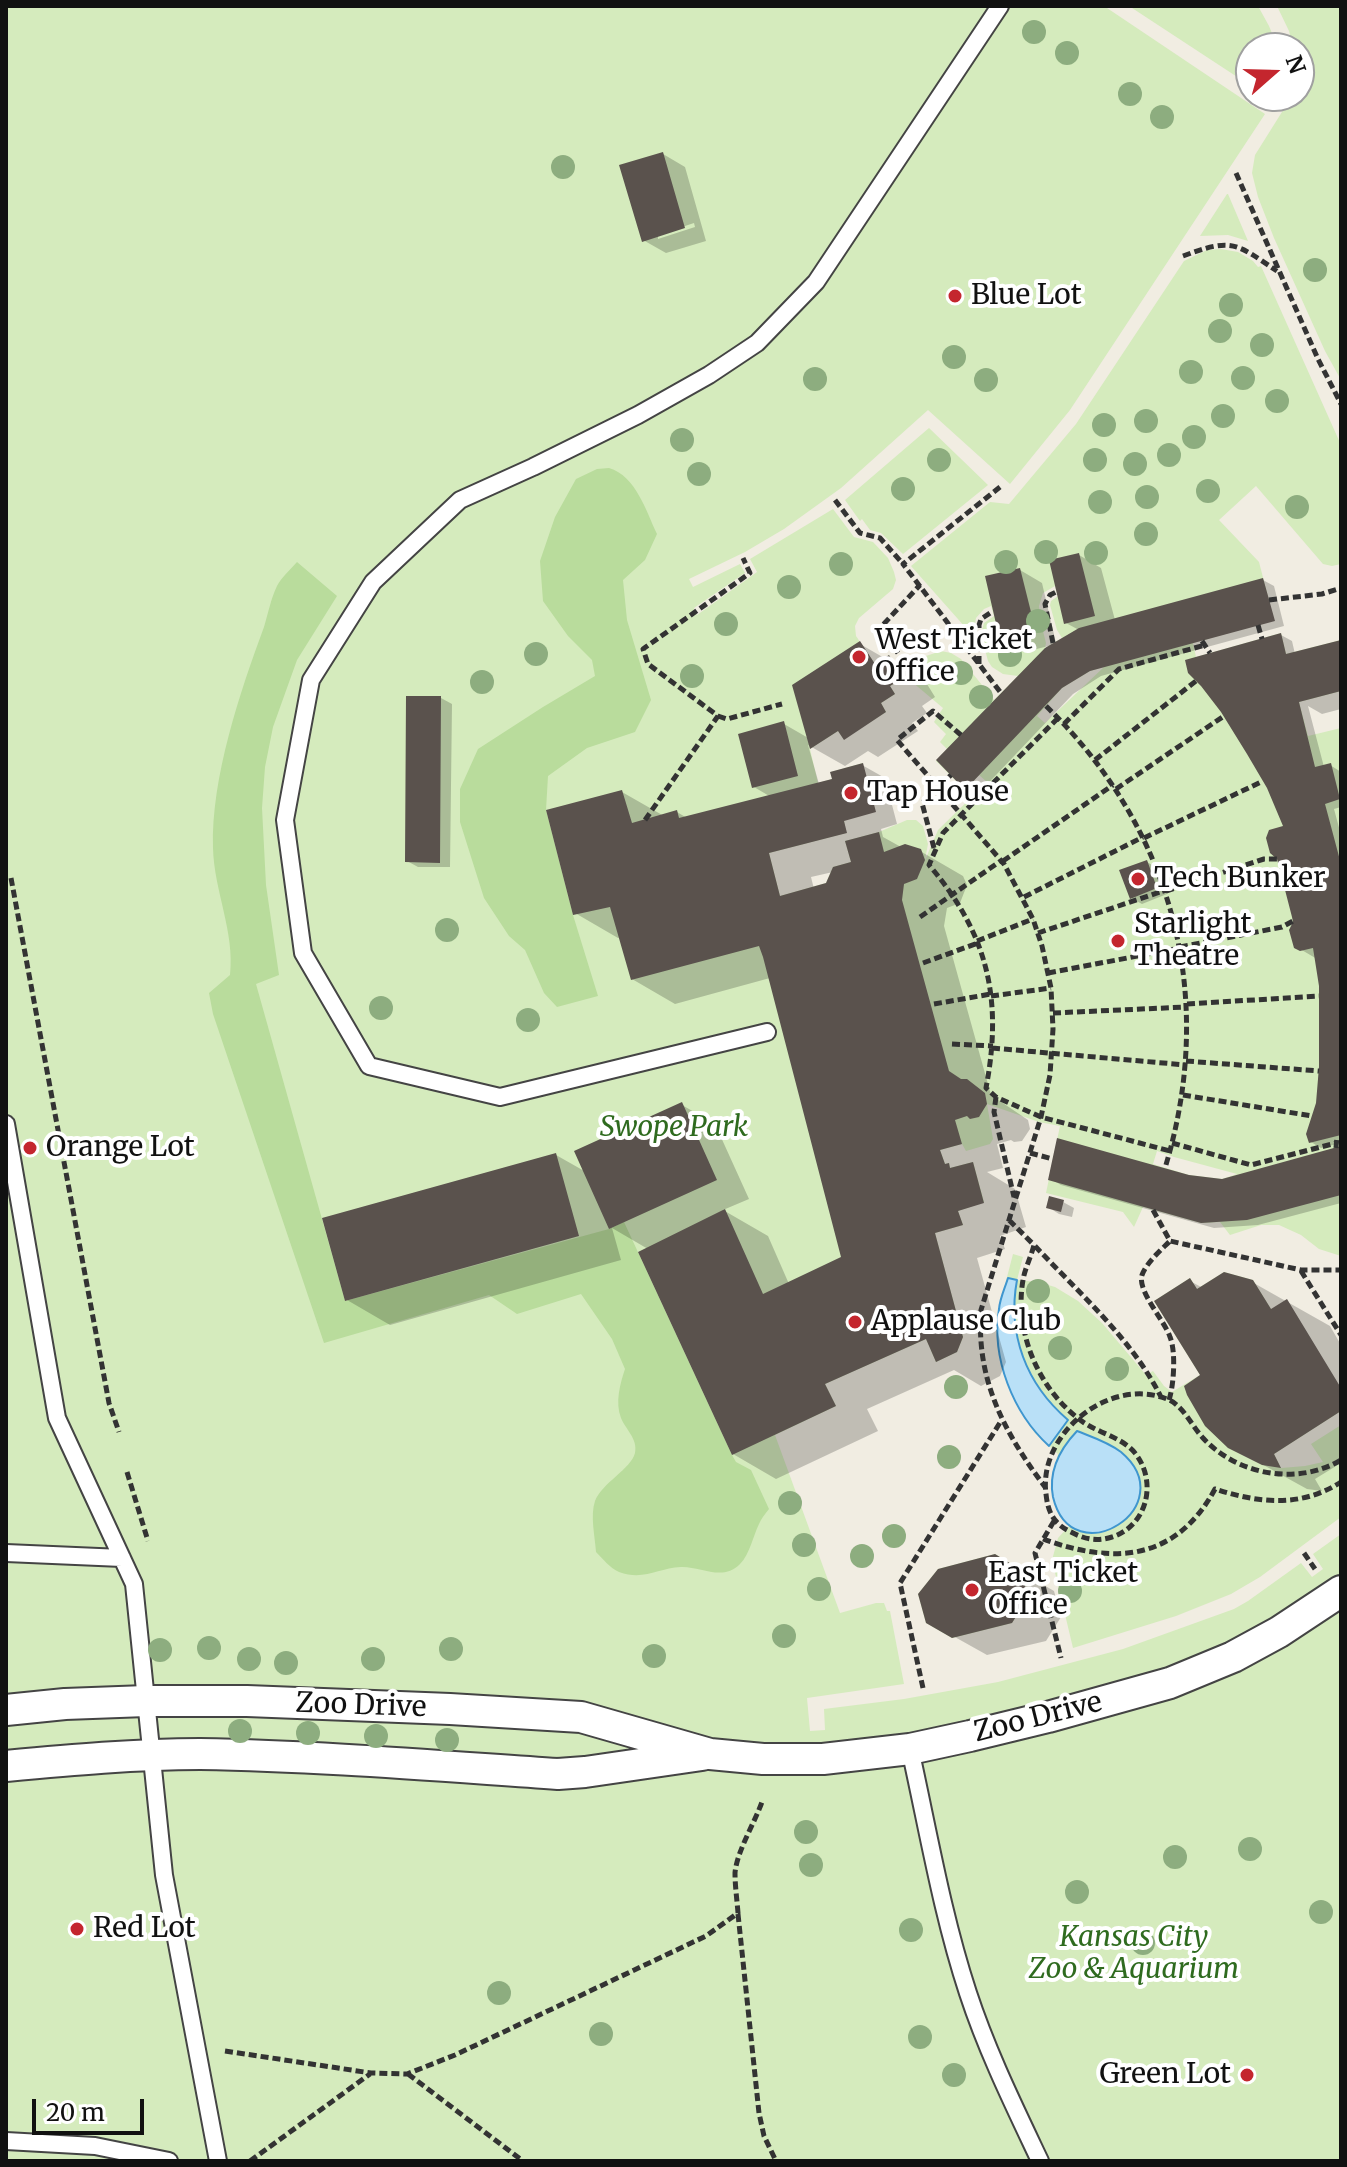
<!DOCTYPE html>
<style>
body{margin:0}
#map{position:relative;width:1347px;height:2167px;overflow:hidden;background:#fffdf5;font-family:Merriweather,serif}
canvas{display:block}
.frame{position:absolute;inset:0;border:8px solid #111;pointer-events:none}
.north{position:absolute;left:1235px;top:32px;width:80px;height:80px;box-sizing:border-box;background:#fff;border:2px solid #a0a0a0;border-radius:50%;rotate:70deg;font-size:22px;font-weight:700;line-height:32px;text-align:center;color:#111}
.north::after{content:'';display:block;margin:auto;width:28px;height:36px;background:#c4262e;clip-path:polygon(50% 0,100% 100%,50% 72%,0 100%)}
.scale{position:absolute;left:32px;top:2099px;width:112px;height:36px;box-sizing:border-box;border:4px solid #111;border-top:0;padding-left:10px;font-size:24px;line-height:28px;white-space:nowrap;color:#111;-webkit-text-stroke:6px #fff;paint-order:stroke}
</style>
<div id="map">
<canvas width="1347" height="2167"></canvas>
<div class="frame"></div>
<div class="north">N</div>
<div class="scale">20 m</div>
</div>
<script>
const g = document.querySelector('canvas').getContext('2d');
g.lineJoin = 'round';
function paint(path, color) {
  g.fillStyle = color;
  g.fill(path, 'evenodd');
}
function trace(path, color, width, dash) {
  g.strokeStyle = color;
  g.lineWidth = width;
  g.lineCap = dash ? 'butt' : 'round';
  g.setLineDash(dash || []);
  g.stroke(path);
}
function drawText(font, color, halo, rows, align = 'center') {
  g.font = font + ' Merriweather,serif';
  g.lineWidth = 8;
  g.setLineDash([]);
  g.textBaseline = 'middle';
  g.strokeStyle = halo;
  g.fillStyle = color;
  for (const [text, x, y, turn = 0] of rows) {
    g.save();
    g.translate(x, y);
    g.rotate((+turn || 0) * Math.PI / 180);
    g.textAlign = isNaN(turn) ? turn : align;
    if (halo) g.strokeText(text, 0, 0);
    g.fillText(text, 0, 0);
    g.restore();
  }
}
paint(new Path2D(`
 M6 6H1341V2161H6ZM1251 48H1299V96H1251Z`), '#d5ebbd');
paint(new Path2D(`
 M609 468C636 476 646 511 657 534L645 560 623 580 627 620 651 700 635 732 587 748 548 776 546 810 573 915 598 996 557 1007 544 993 525 950 509 936 484 898 460 822V789L478 749 543 707 595 676 592 660 568 636 543 601 540 561 555 517 576 479 597 469Z
 M297 562 337 596 297 660 273 727 265 767 262 808 266 885 279 975 256 984 345 1301 609 1229 624 1222 732 1455 736 1462 751 1470 769 1509C765 1514 761 1519 759 1524 753 1536 750 1554 740 1564 723 1582 700 1566 681 1567 658 1568 644 1581 619 1572 610 1568 603 1559 596 1552 595 1536 590 1516 595 1501 602 1483 631 1469 635 1453 638 1439 626 1430 621 1418 615 1402 620 1384 625 1369L612 1339 581 1294 517 1314 489 1295 324 1343 213 1014 209 993 230 975C235 932 214 891 213 848 211 778 240 692 264 627 268 614 271 598 277 586 281 578 290 570 297 562Z`), '#b9dc9c');
paint(new Path2D(`
 M1104 6H1129L1251 86V96L1269 98 1271 96H1292L1255 155 1252 173 1258 197 1274 238 1325 351 1341 380V445L1261 266 1258 267 1253 261 1238 252 1221 249 1207 250 1184 261 1076 424 1009 504 990 502 911 566 973 636 976 618 984 609 991 606 994 616 984 623 982 630 983 642 988 661 992 667 1003 674 1018 676 994 700 961 659 951 653 941 651 926 656 915 665 905 676 943 708 934 722 946 734 940 742 947 749 936 761 965 790 979 775 987 782 938 830 925 860 928 844 923 826 916 820H907L879 832 845 841 851 862 833 867 826 883 780 896 769 853 846 833 844 821 863 763 831 772 832 779 818 783 810 749 838 731 844 739 886 712 881 703 895 694 890 686 903 678 889 655 875 664 856 636 855 626 859 618 893 589 896 580 894 572 888 558 873 542 854 537 833 509 750 559 757 572 697 615 694 608 745 573 740 564 693 587 689 579 745 552 784 529 841 488 928 410 1010 484 1070 410 1265 114ZM1227 194H1228L1248 241 1228 235 1200 236ZM929 428 988 485 903 554 881 533 870 530 862 519 860 521 845 500Z
 M1258 6H1277L1289 31 1293 48H1278L1269 26Z
 M1256 486 1323 564 1332 566 1341 564V640L1286 654 1281 633 1196 657 1193 643 1274 620 1259 562 1219 520Z
 M1055 586 1058 596 1051 601 1050 605 1057 630 1062 638 1045 648 1046 643 1040 619 1039 606 1043 593Z
 M1104 667 1045 723 1037 716 1062 688 1090 671Z
 M1341 691V728L1308 736 1299 702Z
 M987 1104 1039 1122 1060 1126 1046 1193 1123 1212 1134 1227 1143 1207 1201 1223 1220 1222 1230 1235 1261 1225H1279L1301 1235 1319 1249 1341 1256V1388L1271 1309 1253 1280 1224 1272 1197 1289 1190 1278 1154 1301 1200 1375 1172 1392 1164 1386 1153 1371 1146 1375 1102 1323 1078 1301 1055 1287 1038 1282 1017 1280 1023 1257 1013 1254 999 1308V1339L1006 1379 1024 1417 1035 1433 1058 1454 1054 1470 1053 1496 1063 1520 1070 1525 1058 1538 1052 1560 1073 1648 1176 1616 1231 1594 1260 1577 1341 1517V1534L1313 1554 1323 1569 1312 1577 1301 1563 1248 1601 1234 1609 1123 1649 998 1682 904 1699 824 1709 825 1730 810 1731 807 1698 904 1684 890 1611H887L884 1603H876L840 1613 775 1435 836 1406 825 1384 926 1339 936 1362 957 1352 963 1337 935 1233 963 1225 958 1211 984 1202 973 1162 950 1168 949 1163 945 1164 940 1150 962 1144 966 1151 990 1144 993 1139ZM995 1554 1021 1570 1028 1597 1012 1623 952 1638 926 1623 918 1594 938 1569Z
 M1157 1151 1174 1157 1237 1174 1222 1179 1189 1175 1153 1164Z
 M1341 1411V1425L1311 1444 1323 1462 1305 1466 1281 1468 1274 1454Z`), '#f1ede2');
const water = new Path2D(`
 M1008 1278 1017 1280C1007 1334 1026 1384 1068 1420L1049 1446C1013 1413 991 1358 999 1309 1000 1298 1005 1288 1008 1278Z
 M1077 1431C1092 1437 1108 1442 1121 1452 1185 1506 1072 1577 1053 1497 1048 1471 1060 1449 1077 1431Z`);
paint(water, '#b9e0f7');
trace(water, '#3f96cf', 2);
paint(new Path2D(`
 M663 154 685 167 706 241 666 253 643 240ZM694 223 695 227 658 239V235Z
 M1079 555 1101 568 1115 620 1263 580 1274 586 1284 626 1101 676 1073 694 977 795 966 789 1049 646 1024 652 1002 639 1020 570 1042 583 1056 643 1079 630 1066 623Z
 M1281 635 1292 641 1295 654 1341 642V709L1322 714 1308 706 1324 767 1330 765 1341 772V807L1334 809 1341 835V1143L1321 1148 1311 1142 1318 1104 1321 986 1317 959 1295 946V923L1278 858 1286 827Z
 M860 644 886 659 889 657 922 676 935 697 922 706 927 713 912 723 918 731 878 757 868 751 845 766 808 745 819 784 832 781 862 765 885 778 897 824 881 829 883 837 901 847 920 851 963 876 967 885 960 903 947 908 944 926 991 1095 1028 1120 1030 1129 1022 1141 1014 1142 1011 1140 997 1144 1003 1168 987 1172 1015 1189 1026 1227 1000 1236 1005 1249 977 1258 1006 1362 1000 1376 981 1386 954 1370 867 1409 878 1431 776 1479 733 1454 648 1249 612 1228 621 1260 390 1325 347 1300 556 1155 586 1172 682 1105 715 1124 749 1199 723 1210 768 1236 789 1284 844 1258 770 978 675 1004 632 979 621 937 618 938 575 913 622 792 664 816 677 812 687 818 771 797 754 787 784 724 810 739ZM865 780H869L876 805H872ZM833 872 828 885 814 889 811 877Z
 M441 698 452 704 450 867H418L407 861Z
 M1147 862 1157 868 1167 894 1142 904 1131 898Z
 M1341 1149V1203L1258 1225 1214 1228 1061 1185 1051 1179 1189 1177 1222 1181Z
 M1063 1202 1074 1208 1072 1217 1059 1214 1048 1207Z
 M1190 1281 1203 1288 1252 1282 1330 1326 1341 1345V1463L1315 1479 1322 1491 1307 1489 1229 1446 1203 1376Z
 M994 1556 1054 1591 1061 1617 1046 1641 987 1655 928 1622Z`), '#0003');
paint(new Path2D(`
 M663 152 685 228 642 242 619 165Z
 M1079 553 1095 616 1064 624 1049 560Z
 M1020 568 1036 632 1000 641 985 576Z
 M1263 578 1275 621 1090 671 1062 688 965 790 936 760 1045 648 1079 628Z
 M1281 633 1286 654 1341 640V691L1299 702 1315 767 1331 763 1340 799 1325 804 1341 864V1135L1309 1143 1306 1134 1316 1103 1319 1067V986L1313 948 1300 951 1294 948 1289 930 1293 922 1292 917 1277 859 1270 853 1266 838 1269 830 1283 826 1267 788 1247 754 1221 712 1201 686 1188 673 1185 660Z
 M860 641 875 664 889 655 903 678 890 686 895 694 881 703 886 712 844 740 838 731 810 749 792 685Z
 M406 696H441L440 863 405 862Z
 M784 721 798 776 752 788 738 734Z
 M863 763 876 812 844 821 847 833 769 853 780 896 826 883 833 867 851 862 845 841 879 832 884 852 905 844 921 849 925 860 917 879 904 884 902 900 949 1071 961 1079H967L985 1093 987 1104 979 1117 970 1119 967 1116 955 1120 962 1144 940 1150 945 1164 949 1163 950 1168 973 1162 984 1203 958 1211 963 1225 935 1233 963 1337 957 1352 936 1362 926 1339 825 1384 836 1406 732 1455 638 1252 725 1209 763 1294 841 1257 763 957 759 946 631 980 610 907 573 915 546 810 622 790 632 823 677 810 679 818 832 779 830 772Z
 M1147 860 1157 888 1130 899 1119 870Z
 M682 1102 717 1180 609 1229 574 1151Z
 M1057 1138 1189 1175 1222 1179 1341 1146V1195L1247 1220 1201 1223 1048 1180Z
 M556 1153 579 1236 345 1301 322 1218Z
 M1049 1196 1064 1200 1061 1212 1046 1208Z
 M1224 1272 1253 1280 1271 1309 1287 1299 1341 1388V1411L1274 1454 1281 1468 1262 1465 1228 1448 1205 1426 1187 1395 1184 1386 1200 1375 1154 1301 1190 1278 1197 1289Z
 M995 1554 1021 1570 1028 1598 1012 1623 952 1638 926 1623 918 1594 938 1569Z`), '#5a524d');
const lane = new Path2D(`
 M767 1032 500 1097 369 1066 303 953 285 820 311 680 373 582 460 500 533 467 638 415 709 375 757 343 816 282 1000 6
 M6 1124 57 1418 134 1584 164 1875 218 2161
 M6 1553 122 1558
 M910 1749C928 1830 942 1914 968 1993 987 2051 1014 2106 1040 2161
 M6 2141 95 2146 169 2161`);
const street = new Path2D(`
 M6 1710 65 1704 146 1701H247L450 1709 581 1717 710 1754 763 1759H823L910 1749 970 1736 1048 1717 1170 1683 1233 1657 1279 1632 1341 1591
 M6 1766C70 1760 136 1754 200 1754 319 1756 439 1766 558 1774L585 1772 702 1755`);
trace(lane, '#444', 20);
trace(street, '#444', 34);
trace(new Path2D(`
 M1236 173 1318 359 1341 404
 M1183 256C1232 238 1234 242 1277 271
 M1000 487 903 564 1001 693
 M835 500 860 533 880 538 903 564
 M1269 600 1322 594 1341 588
 M1258 625 1262 639
 M1202 641 1210 653
 M1053 643 1045 604 1050 595 1056 592
 M898 653 880 628 920 585
 M979 664V625L981 619 993 611
 M1046 706C1174 830 1217 998 1165 1168
 M718 716 727 719 782 704
 M1058 718 943 833 929 865C988 934 1003 999 986 1088L996 1097 1041 1117 1170 1151
 M1064 724 1119 669 1205 645
 M961 735 933 711 897 740 1004 864 1033 919 1042 946 1051 988 1053 1029 1050 1075 1041 1117 981 1310C976 1380 1004 1432 1045 1487
 M1095 760 1196 681
 M1116 789 1224 716
 M645 820 718 716 648 664 643 649 750 573 743 558
 M1144 838 1263 781
 M934 848 922 803 951 775
 M1003 861 1113 785
 M11 878 109 1403 119 1432
 M1166 891 1264 859H1277
 M1024 897 1143 837
 M920 917 1002 860
 M1038 933 1166 890
 M977 941 1033 919
 M1180 947 1282 927 1293 921
 M923 963 978 943
 M1048 973 1180 948
 M991 996 1051 988
 M934 1004 991 994
 M1187 1004 1319 996
 M1053 1013 1186 1007
 M952 1044 993 1046
 M992 1048 1186 1065
 M1186 1061 1319 1071
 M1183 1095 1312 1116
 M996 1097 994 1112 1014 1197
 M1172 1143 1251 1165 1336 1143
 M1336 1148 1337 1136
 M1030 1153 1053 1159
 M1153 1210 1170 1241 1301 1270H1341
 M1009 1220 1034 1245C1031 1257 1025 1268 1023 1280 1014 1331 1038 1388 1079 1419 1096 1433 1121 1436 1135 1453 1158 1482 1147 1526 1112 1537 1097 1542 1084 1539 1071 1532 1054 1524 1048 1513 1046 1494 1038 1434 1109 1376 1167 1399 1183 1405 1191 1425 1203 1438 1237 1475 1297 1486 1341 1460
 M1035 1246C1079 1293 1132 1339 1161 1397
 M1301 1271 1341 1335
 M1169 1400C1174 1385 1176 1351 1170 1337 1165 1321 1137 1291 1142 1275 1147 1262 1161 1250 1170 1241
 M127 1472 148 1541
 M1054 1521 1035 1553 1061 1658
 M1043 1539C1114 1565 1176 1561 1215 1489 1258 1503 1301 1508 1341 1482
 M1304 1553 1315 1569
 M923 1688 900 1583 1001 1421
 M738 1914 759 2113 764 2136 776 2161
 M225 2051 371 2073 407 2074 455 2055 706 1936 738 1913C737 1900 735 1886 735 1873 737 1850 756 1821 763 1799
 M408 2074 523 2161
 M250 2161 370 2074`), '#333', 5, [8, 4]);
trace(lane, '#fff', 16);
trace(street, '#fff', 30);
g.fillStyle = '#8dad7f';
for (const [x, y] of [
 [1034,32],
 [1067,53],
 [1130,94],
 [1162,117],
 [563,167],
 [1315,270],
 [1231,305],
 [1220,331],
 [1262,345],
 [954,357],
 [1191,372],
 [1243,378],
 [815,379],
 [986,380],
 [1277,401],
 [1223,416],
 [1146,421],
 [1104,425],
 [1194,437],
 [682,440],
 [1169,455],
 [939,460],
 [1095,460],
 [1135,464],
 [699,474],
 [903,489],
 [1208,491],
 [1147,497],
 [1100,502],
 [1297,507],
 [1146,534],
 [1046,552],
 [1096,553],
 [1006,562],
 [841,564],
 [789,587],
 [1038,621],
 [726,624],
 [536,654],
 [1010,655],
 [961,673],
 [692,676],
 [482,682],
 [981,697],
 [447,930],
 [381,1008],
 [528,1020],
 [1038,1291],
 [1060,1348],
 [1117,1369],
 [956,1387],
 [949,1457],
 [790,1503],
 [894,1536],
 [804,1545],
 [862,1556],
 [819,1589],
 [1070,1591],
 [784,1636],
 [209,1648],
 [451,1649],
 [160,1650],
 [654,1656],
 [249,1659],
 [373,1659],
 [286,1663],
 [240,1731],
 [308,1733],
 [376,1736],
 [447,1740],
 [806,1832],
 [1250,1849],
 [1175,1857],
 [811,1865],
 [1077,1892],
 [1321,1912],
 [911,1930],
 [1143,1943],
 [499,1993],
 [601,2034],
 [920,2037],
 [954,2075]
]) {
  g.beginPath();
  g.arc(x, y, 12, 0, 2 * Math.PI);
  g.fill();
}
for (const [x, y, r, color] of [
 [955,296,8,"#c4262e"],
 [859,657,8,"#c4262e"],
 [851,793,8,"#c4262e"],
 [1138,879,8,"#c4262e"],
 [1118,941,8,"#c4262e"],
 [30,1148,8,"#c4262e"],
 [855,1322,8,"#c4262e"],
 [972,1590,8,"#c4262e"],
 [77,1929,8,"#c4262e"],
 [1247,2075,8,"#c4262e"]
]) {
  const dot = new Path2D();
  dot.arc(x, y, r, 0, 2 * Math.PI);
  g.fillStyle = color;
  g.fill(dot);
  trace(dot, '#fff', 3);
}
drawText('28px', '#111', '#fff', [
 ["Blue Lot",971,296],
 ["West Ticket",875,641],
 ["Office",875,673],
 ["Tap House",867,793],
 ["Tech Bunker",1154,879],
 ["Starlight",1134,925],
 ["Theatre",1134,957],
 ["Orange Lot",46,1148],
 ["Applause Club",871,1322],
 ["East Ticket",988,1574],
 ["Office",988,1606],
 ["Red Lot",93,1929],
 ["Green Lot",1231,2075,"right"]
], 'left');
drawText('italic 28px', '#2f6b1f', '#fff', [
 ["Swope Park",674,1128],
 ["Kansas City",1134,1938],
 ["Zoo & Aquarium",1134,1970]
]);
drawText('28px', '#111', '#fff', [
 ["Zoo Drive",361,1706,2],
 ["Zoo Drive",1038,1718,-14]
]);
</script>
